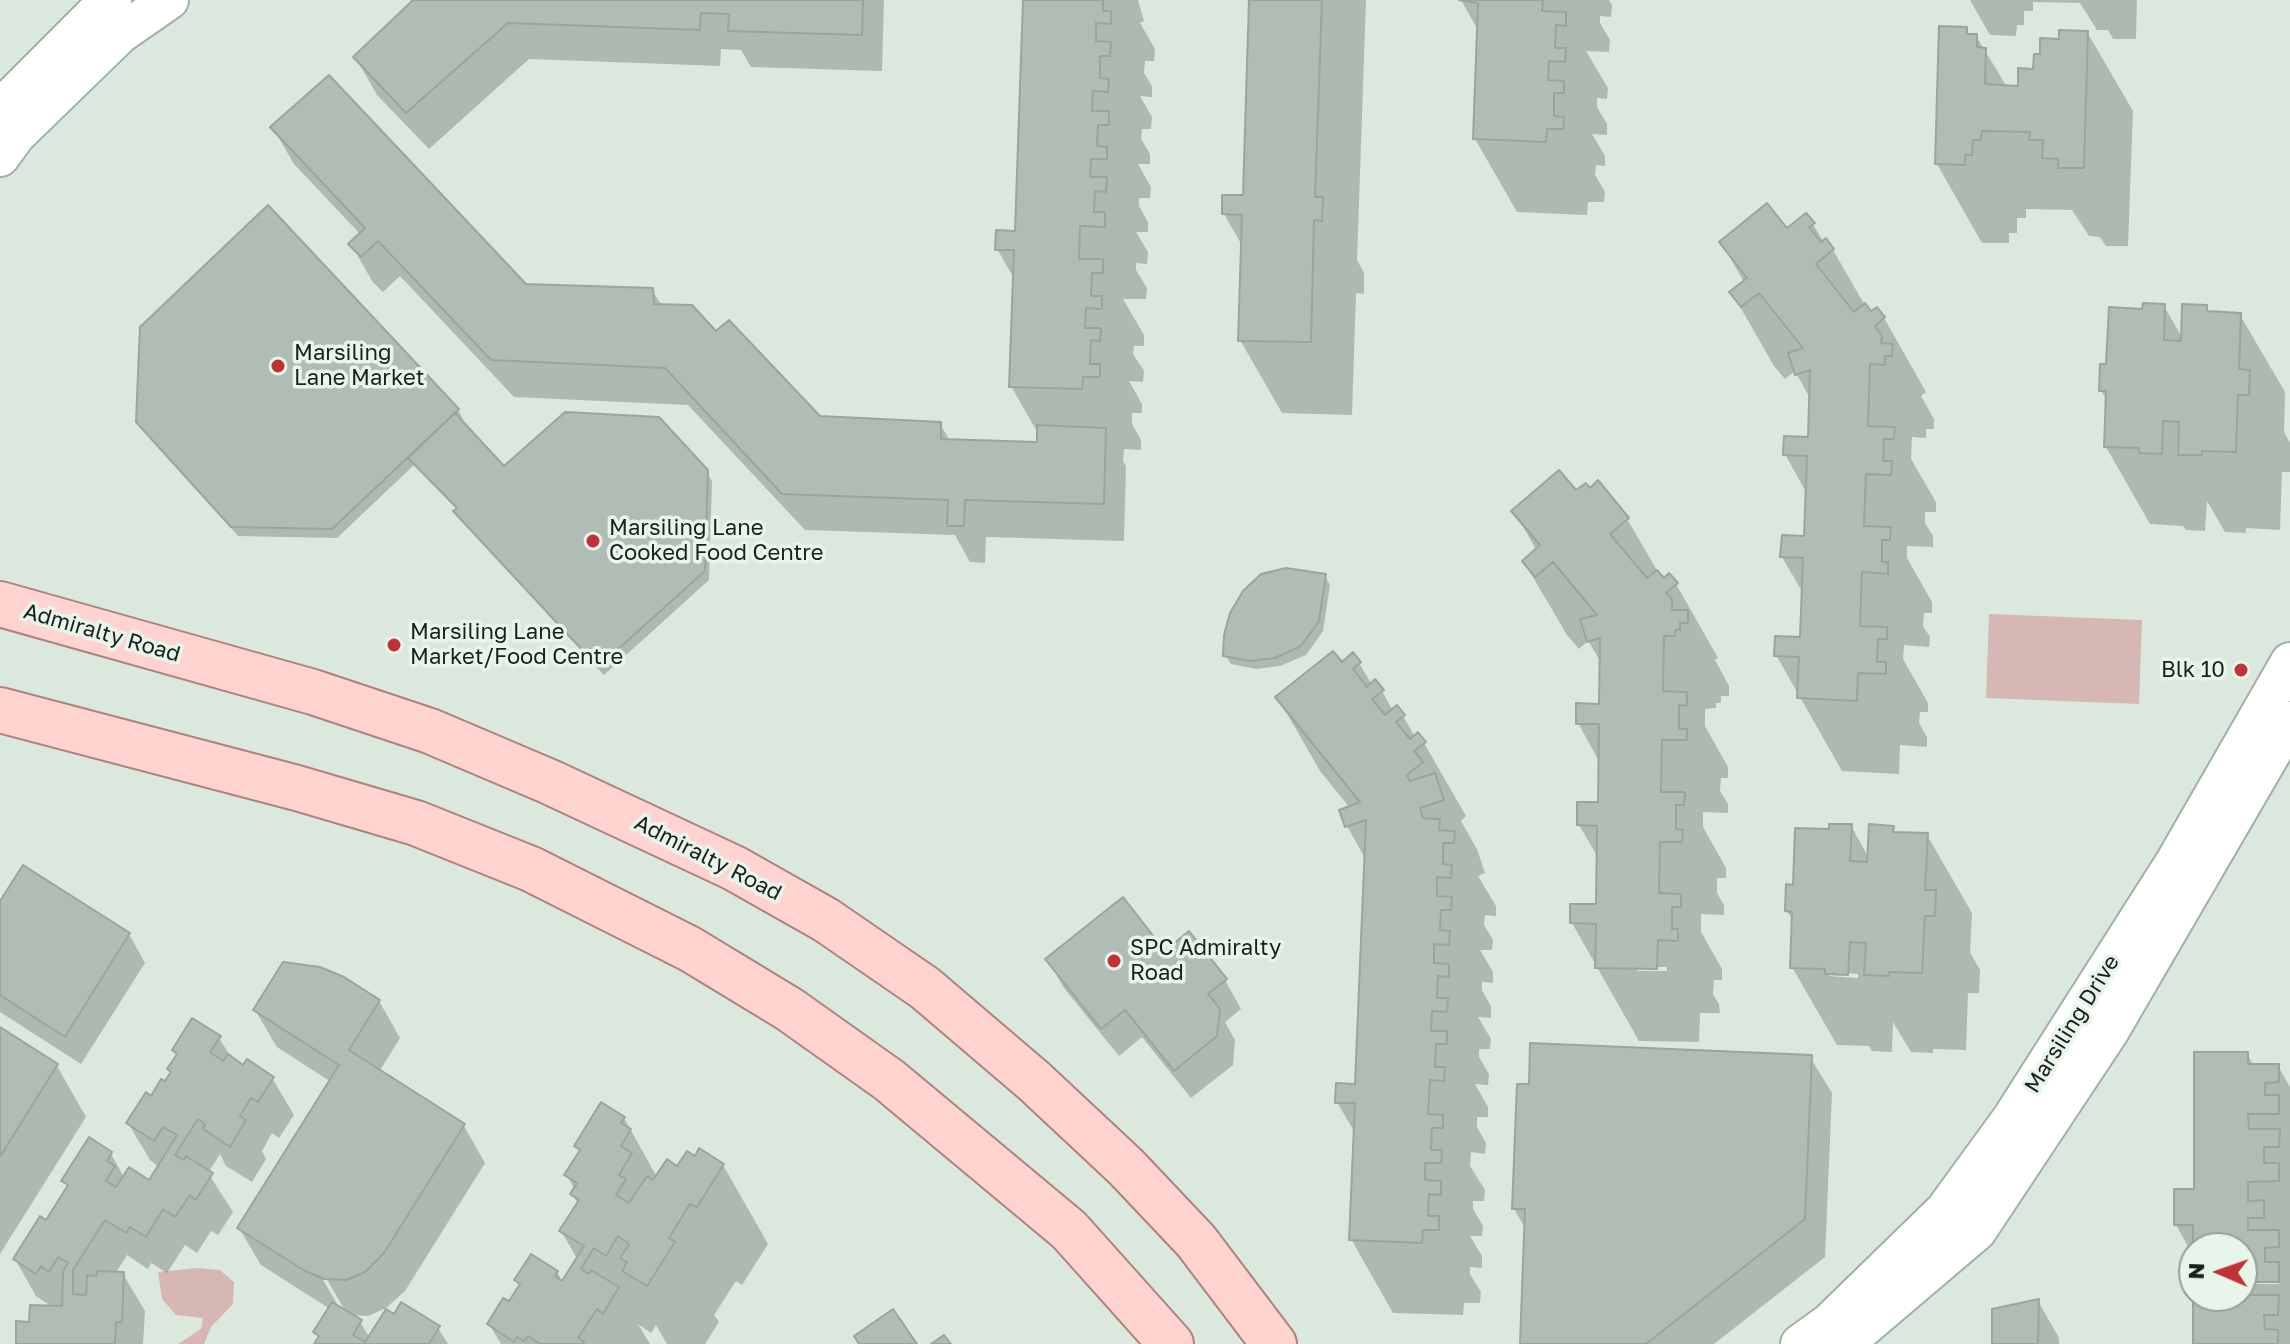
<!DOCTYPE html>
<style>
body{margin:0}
#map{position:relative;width:2290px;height:1344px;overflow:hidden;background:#dae8de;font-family:"Golos Text",sans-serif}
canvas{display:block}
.north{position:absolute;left:2178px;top:1232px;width:80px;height:80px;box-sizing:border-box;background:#e7f5eb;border:2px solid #95a099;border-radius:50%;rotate:272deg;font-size:22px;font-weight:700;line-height:32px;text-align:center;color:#1b201d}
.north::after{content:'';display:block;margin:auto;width:28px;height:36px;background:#c13136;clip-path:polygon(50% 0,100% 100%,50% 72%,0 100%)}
</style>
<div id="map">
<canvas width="2290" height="1344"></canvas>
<div class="north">N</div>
</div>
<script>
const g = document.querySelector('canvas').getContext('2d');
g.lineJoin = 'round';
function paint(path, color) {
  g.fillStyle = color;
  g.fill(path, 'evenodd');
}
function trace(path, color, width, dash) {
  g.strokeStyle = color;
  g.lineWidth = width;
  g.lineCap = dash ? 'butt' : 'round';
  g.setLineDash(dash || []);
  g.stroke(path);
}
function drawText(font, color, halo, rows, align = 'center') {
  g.font = font + ' "Golos Text",sans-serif';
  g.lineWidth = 7;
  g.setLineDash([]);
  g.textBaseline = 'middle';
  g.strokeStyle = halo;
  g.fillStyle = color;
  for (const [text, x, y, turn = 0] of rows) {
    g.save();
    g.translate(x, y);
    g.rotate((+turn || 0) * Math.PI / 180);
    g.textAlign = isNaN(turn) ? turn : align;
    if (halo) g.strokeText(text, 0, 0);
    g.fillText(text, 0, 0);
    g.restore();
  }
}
paint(new Path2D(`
 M1989 614 2142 620 2139 704 1986 698Z
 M197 1268 220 1270 234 1282 233 1304 211 1327 204 1344H178L201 1329 203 1318 176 1315 162 1299 158 1272Z`), '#d7b7b4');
paint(new Path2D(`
 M416 0H884L882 71 751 67 741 50 721 49 720 66 529 59 429 149 377 95 356 58Z
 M1022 0H1138L1144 21 1140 23 1155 49 1154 61H1145L1144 73 1152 86V97L1140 96 1152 117 1151 129H1142L1141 139 1150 154V164H1138L1151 187 1150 198H1139V206L1148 222V232H1136L1148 252 1147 264 1136 263V270L1147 288 1146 299H1123L1144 335V346H1134L1133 354 1144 371 1143 382 1129 381 1142 404V413H1132V424L1141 440V450L1124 449 1123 461 1126 466 1124 541 986 537 985 563 970 562 955 535 805 530 688 405 514 397 400 276 383 292 372 281 351 244 361 235 294 164 273 128 525 286 652 290 662 306 716 334 819 418 940 424 950 441 1039 444V435L1011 386 1015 280 997 249 1017 233 1025 5Z
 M1251 0H1366L1357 260 1364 273V294L1356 293 1352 415 1282 413 1240 340 1243 247 1224 214 1245 197Z
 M1461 0H1609L1612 5 1611 17 1600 16V23L1610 40 1609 52 1586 51 1608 88 1607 99 1597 98V107L1607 124V135L1592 134 1605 156V166L1596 165 1595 175 1605 192 1604 202H1588L1587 215 1517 212 1475 139 1479 32Z
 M1970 0H2137L2136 39H2113L2108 30H2097L2080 3 2033 2V11H2024V25H2017L2016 36 1990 35Z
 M1966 29 1970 36H1976L2007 87 2020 88 2035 71 2042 56 2061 41 2087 32 2133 111 2128 246H2106L2100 237 2089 236 2072 210 2026 209V218H2017V233H2009V243H1982L1937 164Z
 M268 208 458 410 463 419 460 421 504 469 706 471 712 481 709 580 604 675 461 520 456 511 458 510 414 465 337 538 238 536 144 431 138 421Z
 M1813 224 1824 243 1833 250 1867 309 1871 314 1877 309 1884 318 1926 392 1921 396 1934 419V429H1926V438L1912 437 1911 459 1936 502V512H1925V523L1933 536V547L1907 546V558L1932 602V613H1924L1923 626 1930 637 1929 647 1904 645 1903 659 1928 703V712H1920L1919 723 1927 737V747L1900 745 1899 774 1842 771 1776 655 1801 639 1803 593 1782 557 1806 538 1807 494 1785 454 1810 439 1811 400 1795 371 1785 379 1774 366 1732 293 1744 282 1721 242 1787 231Z
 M2164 306 2183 339 2206 307 2209 313 2240 315 2285 392 2284 432 2290 443V472H2282L2280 530 2246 528V533L2225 532 2207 501 2205 531 2186 530 2183 526 2150 524 2106 447 2107 401 2101 390 2108 366 2144 311Z
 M1576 493 1627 519 1661 577 1676 584 1718 658 1715 660 1729 686V696H1721V703H1716V708L1705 709V726L1728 767V778H1721L1720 791 1728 804V813L1703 812V827L1726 868V878H1717V893L1724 905V915L1701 914V932L1722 969V980H1714L1713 994 1719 1004 1720 1013H1700L1699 1042 1639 1041 1572 923 1598 906 1599 859 1579 825 1600 804V763L1578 723 1601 706 1602 664 1588 641 1579 649 1567 635 1524 562 1537 551 1514 511ZM1637 967H1667V971H1637Z
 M1325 576 1330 585 1323 631 1306 655 1280 666 1256 669 1231 664 1225 655Z
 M1359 663 1372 685 1382 691 1393 711 1403 716 1415 737 1424 743 1466 816 1461 821 1477 849 1485 873 1478 876 1496 906V916L1485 915 1484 925 1493 940 1492 950H1480L1493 972V983L1482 982V990L1491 1006V1018L1478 1017 1491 1039 1490 1049H1479V1057L1489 1074 1488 1085 1475 1084 1488 1107V1117H1477V1127L1486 1143 1485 1154 1471 1152 1470 1166 1485 1190 1484 1201H1473V1209L1483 1226 1482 1236H1470L1482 1256V1268L1470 1267V1274L1481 1292 1480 1303H1464L1463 1315 1393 1313 1351 1239 1355 1133 1337 1102 1357 1086 1366 860 1347 826 1350 808 1320 771 1278 698 1341 665Z
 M1851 826 1869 858 1892 828 1896 834 1927 835 1972 913 1970 952 1980 970 1979 993H1968L1966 1050 1933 1049V1053L1911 1052 1893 1022 1892 1052 1872 1051 1869 1046 1837 1045 1792 967 1794 922 1787 911 1795 887 1830 831ZM1829 972 1858 974V978L1829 976Z
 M0 905 129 934 145 963 81 1064 0 1012Z
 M1165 954 1225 980 1241 1009 1225 1022 1235 1040 1233 1065 1191 1098 1142 1037 1119 1056 1064 988 1048 960Z
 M379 1001 400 1038 379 1072 464 1126 485 1163 405 1291 386 1308 368 1316 350 1315 360 1322 370 1338 395 1317 438 1328 448 1344H316L319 1339 315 1332 330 1309 261 1265 239 1228 331 1082 277 1047 255 1010ZM321 1269 344 1309H340L318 1271Z
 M0 1029 57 1066 86 1117 0 1254Z
 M219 1038 232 1059 244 1067 272 1078 294 1115 279 1138 272 1133 262 1151 266 1159 252 1182 226 1166 220 1154 208 1173 233 1212 218 1235 211 1231 197 1253 185 1245 167 1273 151 1263 148 1269 127 1255 115 1274H123L145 1311 143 1344H18L31 1324 54 1308 36 1296 15 1259 47 1222 68 1188 64 1181 111 1154 124 1177 150 1183 159 1167 150 1160 128 1123 166 1084 178 1056 174 1050Z
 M2247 1054 2254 1066H2278L2290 1087V1344H2195V1296H2242V1284H2279V1280H2242V1248H2194V1257L2176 1225 2196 1192Z
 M1810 1057 1832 1093 1825 1257 1714 1344H1522L1526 1229 1514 1209Z
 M624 1118 657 1177 678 1169 723 1165 768 1244 742 1285 736 1281 714 1315 719 1322 705 1344H667L656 1325 651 1333 638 1324 650 1344H501L489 1324 509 1304 521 1287 517 1281 557 1272 563 1283 578 1260 561 1231 578 1204 573 1195 575 1190 567 1175 581 1154 576 1146Z
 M2038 1301 2059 1338V1344H1994Z`), '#0003');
const building = new Path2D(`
 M413 0H863L862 35 728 31 729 14 701 13 700 30 508 23 406 113 353 57Z
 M1023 0H1103V11H1111V24L1096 23V41L1111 42 1110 56H1100V78L1109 79 1108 92 1093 91 1092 111H1109V125H1098L1097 146 1107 147V159H1091L1090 177H1107L1106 192 1095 191 1094 212H1105V227L1080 226 1079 259H1103V273H1092L1091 296H1102V309L1086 308 1085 328H1101L1100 341 1091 340 1090 364H1100V377H1083L1082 389 1009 387 1014 250H995L996 230 1015 231Z
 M1249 0H1322L1315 197H1323L1322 221 1314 220 1311 342 1238 341 1242 215 1222 214V195H1243Z
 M1459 0H1543L1542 11 1566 12V26L1556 25 1555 48H1566L1565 62 1549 61 1548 80 1564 81V93H1554V116L1564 117 1563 129H1547L1546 142 1473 139 1478 3Z
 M1939 26 1967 27V34H1977V47L1986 48 1985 84 2018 86V68L2033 69 2034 54H2040V38L2059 39V30L2088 31 2084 168H2058V159L2042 158 2043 140H2029L2030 132 1982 131 1981 140H1973L1972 155H1965V165L1935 164Z
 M329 75 526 284 653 288 654 304 692 305 716 331 729 320 820 416 941 422V439L1037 442V425L1106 428 1104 504 965 500 964 526H947L948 500 782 494 665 368 491 360 378 241 361 257 348 244 365 228 270 127Z
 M1767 203 1787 228 1806 213 1815 223 1809 227 1821 242 1826 238 1834 249 1816 264 1854 312 1865 303 1871 311 1877 307 1885 317 1875 326 1882 336 1881 343 1893 344 1892 356H1885V365L1870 364 1868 426 1895 427 1894 439H1884L1883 461H1892L1891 475 1866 474 1864 526 1891 527 1890 540H1882V562H1888V574L1862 572 1860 626 1887 627V639H1878L1877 662H1886V674L1858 673 1857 701 1797 698 1799 657 1774 656 1775 636 1800 637 1803 558 1780 557 1782 535 1804 536 1807 456 1783 455 1784 436 1808 437 1810 370 1795 375 1788 353 1803 348 1759 293 1741 307 1729 292 1747 278 1719 242Z
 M268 205 459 409 332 529 231 527 136 422 140 327Z
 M2143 303 2165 304 2164 340 2181 341 2182 304 2207 305V311L2241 313 2239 369 2250 370 2249 395H2238L2236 452 2202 451V455H2178L2179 422 2163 421 2162 454 2139 453V448L2104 447 2106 391H2099L2100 364H2106L2109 307 2142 309Z
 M565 412 659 417 708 470 705 571 598 667 453 511 457 508 408 458 455 413 504 466Z
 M1559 470 1576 490 1586 483 1590 488 1598 480 1629 518 1610 534 1647 578 1657 570 1664 578 1669 573 1678 583 1666 593 1672 599V610H1688V623H1680V630H1675V636H1664L1663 691 1687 692V706L1679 705V729H1687V740H1662L1661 792H1685L1684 805H1676V829L1683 830 1682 842H1660L1659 893 1681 894V907H1672V929H1678V941L1658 940 1657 969 1595 968 1596 924 1570 923V904H1596L1597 826 1577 825V802H1598L1599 724H1576V703L1599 704 1600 638 1587 642 1580 619 1597 615 1553 562 1535 577 1522 561 1540 545 1511 511Z
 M1286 568 1326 574 1319 621 1301 646 1275 658 1250 661 1223 656 1224 635 1230 613 1243 591 1261 574Z
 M1333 651 1342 662 1353 652 1361 662 1353 669 1367 687 1375 679 1384 690 1372 699 1385 715 1397 705 1405 715 1396 722 1410 739 1418 732 1426 742 1414 751 1423 762 1407 775 1410 781 1435 773 1444 800 1420 808 1423 818 1440 819 1439 830 1455 831 1454 843H1443V864L1452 865 1451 878 1437 877V896L1452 897 1451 910H1441L1440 930 1450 931 1449 945 1434 944V963L1449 964V977L1438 976 1437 998H1448L1447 1012 1432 1011 1431 1031H1447V1044H1436L1435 1067H1445L1444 1081 1430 1080 1428 1114 1443 1115V1128H1432L1431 1150H1442L1441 1163H1425V1180L1441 1181V1195L1429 1194 1428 1216H1439V1230H1423L1422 1243 1349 1240 1355 1103H1335L1336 1083 1355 1084 1366 820 1345 827 1339 810 1360 802 1275 697Z
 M1829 824H1852L1850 861 1867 862 1869 824 1894 826 1893 832 1928 833 1925 890H1936L1935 916H1925L1922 973 1889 972V976L1864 975 1866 943 1850 942 1848 975 1825 974V969L1790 968 1792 912 1785 911 1786 884 1793 885 1795 828 1829 829Z
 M23 865 130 933 65 1037 0 995V901Z
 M1123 897 1165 951 1189 931 1227 979 1208 994 1220 1009 1217 1036 1174 1071 1125 1010 1101 1029 1045 959Z
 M283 962 320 967 344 977 380 1000 349 1050 465 1124 384 1253 365 1272 346 1280 324 1279 305 1271 237 1228 339 1065 253 1010Z
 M192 1018 221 1036 210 1052 223 1061 228 1054 243 1065 247 1059 274 1077 258 1102 251 1098 240 1116 246 1120 230 1147 203 1129 205 1124 198 1119 175 1155 184 1160 186 1156 213 1173 196 1200 190 1195 175 1217 163 1209 146 1237 130 1227 126 1233 105 1220 73 1270V1294L86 1295 87 1275 96 1276 97 1271 124 1272 122 1322H116L115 1344H16V1321L29 1322 30 1305 62 1306 63 1271 68 1263 58 1257 49 1272 41 1266 36 1274 13 1259 40 1216 46 1220 68 1185 61 1181 89 1137 112 1152 107 1161 115 1166 106 1181 116 1187 129 1167 149 1180 177 1135 163 1127 154 1141 126 1123 146 1092 151 1096 161 1079 165 1081 171 1072 167 1069 177 1054 172 1050Z
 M0 1027 58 1064 0 1157Z
 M1530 1043 1812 1055 1805 1219 1646 1344H1520L1525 1209H1512L1517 1084H1529Z
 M2194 1052H2248V1064H2279V1082L2265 1083V1095H2279V1114H2248L2249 1129H2280L2279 1147H2264V1163H2279V1181L2248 1182V1201L2264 1200V1218H2248V1230H2279V1247L2265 1248V1262H2279V1282H2248V1295H2279L2278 1315H2264L2265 1329 2278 1330V1344H2193V1225H2174V1189H2194ZM2194 1248H2242V1296H2194Z
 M601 1102 625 1117 621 1123 631 1129 621 1146 632 1153 619 1175 626 1179 616 1195 629 1203 647 1176 653 1180 667 1159 677 1166 687 1151 695 1156 699 1148 724 1164 697 1207 690 1204 669 1238 675 1242 647 1286 622 1271 627 1262 620 1258 629 1244 618 1236 606 1256 594 1248 581 1269 589 1274 591 1270 619 1287 603 1314 597 1309 578 1338 584 1342 583 1344H540L528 1336 524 1341 517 1337 514 1342 487 1324 503 1298 509 1301 520 1284 514 1280 531 1254 558 1271 555 1276 562 1281 584 1246 559 1231 579 1200 570 1194 577 1183 564 1175 580 1150 574 1146Z
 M2039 1299 2038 1344H1992V1309Z
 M332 1302 362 1320 353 1335 365 1342 386 1309 394 1314 401 1302 440 1326 429 1344H314L319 1336 313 1332Z
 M893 1309 917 1344H859L854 1336Z
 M944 1335 951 1344H931Z`);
paint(building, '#b0bdb4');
trace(building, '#99a69d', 2);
const minor = new Path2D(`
 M0 109 100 9 112 0
 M0 157 16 135 120 34 169 0
 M1800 1344 1829 1323 1945 1210 2012 1118 2175 862 2290 662
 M1844 1344 1977 1231 2109 1032 2290 721`);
const major = new Path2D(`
 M0 604 313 692 430 731 550 782 734 868 826 920 925 988 1034 1081 1126 1167 1196 1241 1274 1344
 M0 710 297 788 416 823 531 869 690 949 789 1009 889 1080 1069 1230 1171 1344`);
trace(minor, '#a2afa6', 42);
trace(major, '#ae827d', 48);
trace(minor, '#fff', 38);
trace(major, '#fed3d0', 44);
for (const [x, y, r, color] of [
 [278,366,8,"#c13136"],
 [593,541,8,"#c13136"],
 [394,645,8,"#c13136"],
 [2241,670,8,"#c13136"],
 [1114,961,8,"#c13136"]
]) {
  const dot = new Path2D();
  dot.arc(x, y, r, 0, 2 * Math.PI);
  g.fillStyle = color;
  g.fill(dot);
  trace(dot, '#e7f5eb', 3);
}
drawText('22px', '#1b201d', '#e7f5eb', [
 ["Marsiling",294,353],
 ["Lane Market",294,378],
 ["Marsiling Lane",609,528],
 ["Cooked Food Centre",609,553],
 ["Marsiling Lane",410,632],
 ["Market/Food Centre",410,657],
 ["Blk 10",2225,670,"right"],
 ["SPC Admiralty",1130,948],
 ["Road",1130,973]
], 'left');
drawText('22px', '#1b201d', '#e7f5eb', [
 ["Admiralty Road",102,633,16],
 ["Admiralty Road",708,858,27],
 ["Marsiling Drive",2072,1024,-58]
]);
</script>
